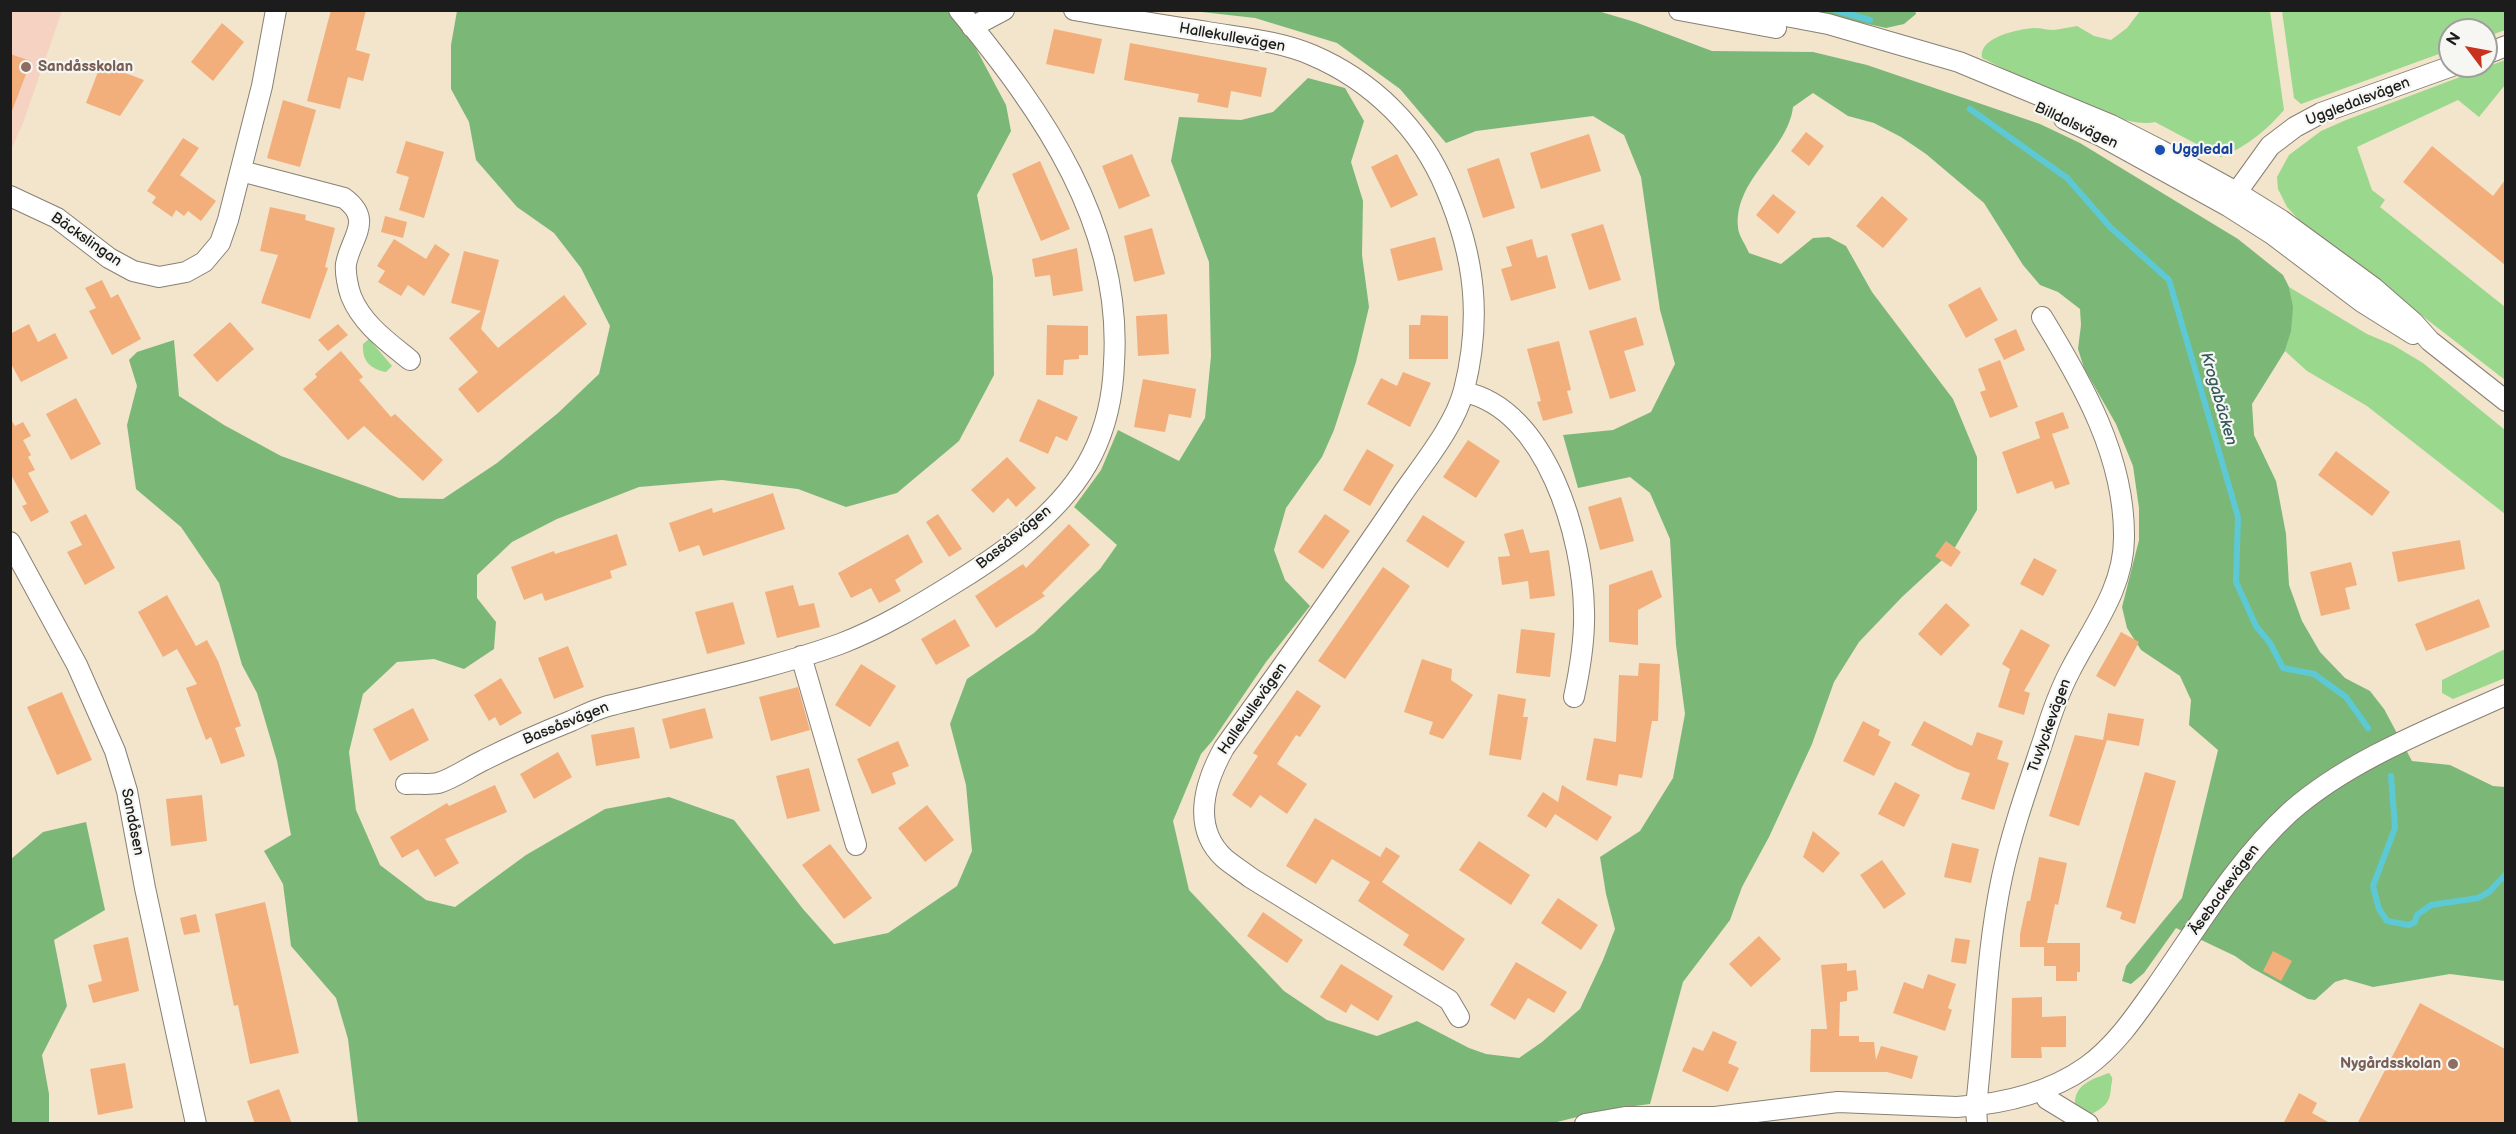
<!DOCTYPE html>
<meta charset="utf-8">
<style>
body{margin:0}
#map{position:relative;width:2516px;height:1134px;overflow:hidden;background:#f3e4cc;font-family:"Balsamiq Sans",sans-serif}
canvas{display:block}
.frame{position:absolute;inset:0;border:12px solid #1c1c1c;pointer-events:none}
.north{position:absolute;left:2438px;top:18px;width:60px;height:60px;box-sizing:border-box;background:#f6f6f2;border:2px solid #9f9f9c;border-radius:50%;rotate:302deg;font-size:16px;font-weight:700;line-height:24px;text-align:center;color:#1c1c1c}
.north::after{content:'';display:block;margin:auto;width:21px;height:27px;background:#c8321e;clip-path:polygon(50% 0,100% 100%,50% 72%,0 100%)}
</style>
<div id="map">
<canvas width="2516" height="1134"></canvas>
<div class="frame"></div>
<div class="north">N</div>
</div>
<script>
const g = document.querySelector('canvas').getContext('2d');
g.lineJoin = 'round';
function paint(path, color) {
  g.fillStyle = color;
  g.fill(path, 'evenodd');
}
function trace(path, color, width, dash) {
  g.strokeStyle = color;
  g.lineWidth = width;
  g.lineCap = dash ? 'butt' : 'round';
  g.setLineDash(dash || []);
  g.stroke(path);
}
function drawText(font, color, halo, rows, align = 'center') {
  g.font = font + ' "Balsamiq Sans",sans-serif';
  g.lineWidth = 4.5;
  g.setLineDash([]);
  g.textBaseline = 'middle';
  g.strokeStyle = halo;
  g.fillStyle = color;
  for (const [text, x, y, turn = 0] of rows) {
    g.save();
    g.translate(x, y);
    g.rotate((+turn || 0) * Math.PI / 180);
    g.textAlign = isNaN(turn) ? turn : align;
    if (halo) g.strokeText(text, 0, 0);
    g.fillText(text, 0, 0);
    g.restore();
  }
}
paint(new Path2D(`
 M11 11H62L23 123 11 150Z`), '#f6d2c3');
paint(new Path2D(`
 M2140 11H2270L2284 110C2267 130 2246 147 2221 157L2155 122C2120 131 2017 75 1982 58 1978 37 2019 29 2034 28 2041 28 2047 30 2054 30 2062 29 2070 27 2077 26L2094 36 2111 40 2127 28Z
 M2282 11H2505V30L2486 37V30H2450V50L2301 104 2294 98Z
 M2505 60V85L2479 117 2458 100 2357 147 2372 190 2385 200 2380 207 2505 307V380L2300 221 2287 207 2278 189 2277 177 2289 155 2321 131 2346 120Z
 M2289 287 2367 334 2393 345 2423 363 2505 430V514L2367 406 2307 371 2285 351C2292 329 2293 310 2289 287Z
 M369 339 392 366 386 372C370 369 362 361 363 344Z
 M2505 649V678L2453 699 2442 693V680Z
 M2109 1073C2114 1079 2112 1080 2111 1087 2110 1104 2104 1107 2090 1115L2075 1105C2074 1084 2093 1079 2109 1073Z`), '#9ad88d');
paint(new Path2D(`
 M1915 10 1916 14 1904 24 1886 28 1808 11Z
 M457 11H993L972 41 1006 105 1011 131 977 195 993 278 994 375 959 441 897 493 846 507 798 489 722 480 639 487 557 519 512 542 477 575V598L496 622 494 649 464 669 434 659 397 662 363 694 349 752 356 810 380 865 426 900 455 907 526 855 605 809 669 797 734 820 803 909 834 944 888 933 957 886 972 851 966 785 950 724 967 679 1034 633 1100 569 1117 545 1074 507 1101 470 1118 430 1179 461 1205 418 1211 356 1209 262 1171 161 1179 117 1241 120 1273 112 1308 78 1345 88 1364 121 1351 162 1363 201 1362 255 1369 307 1356 362 1334 430 1322 457 1286 508 1274 550 1285 580 1310 606 1266 662 1213 740 1201 754 1173 821 1189 890 1284 991 1327 1020 1377 1036 1417 1021 1469 1048 1486 1054 1519 1058 1542 1042 1580 1009 1603 960 1615 929 1606 894 1600 857 1640 831 1673 778 1685 714 1676 645 1670 539 1650 493 1630 477 1578 488 1563 435 1613 430 1651 412 1675 364 1660 310 1641 177 1624 135 1593 116 1476 131 1446 143 1400 89 1337 43 1255 18 1193 11H1598L1635 22 1712 51 1813 52 1867 65 2040 124 2080 143 2238 239 2283 275 2289 287 2293 307 2291 331 2285 351 2252 404 2254 435 2276 481 2286 534 2289 585 2302 621 2320 652 2345 678 2370 691 2384 709 2412 761 2450 765 2493 786 2505 787V981L2450 974 2373 987 2345 979 2335 982 2315 1000 2308 999 2252 968 2235 956 2176 928 2144 973 2131 984 2122 981 2126 966 2182 898 2218 750 2189 725 2191 700 2180 676 2141 650 2127 628 2122 607 2139 540V508L2133 466 2116 424 2084 368 2078 349 2081 325 2080 309 2058 292 2040 285 2023 265 1984 203 1926 154 1901 137 1874 123 1848 116 1813 93 1793 107C1788 150 1734 179 1738 227 1738 235 1746 245 1749 253L1781 264 1813 238 1829 237 1846 246 1872 292 1953 399 1977 457V510L1954 549 1902 597 1859 642 1834 682 1812 744 1769 837 1742 887 1730 920 1683 982 1650 1104 1605 1110 1549 1124 358 1123 348 1039 336 998 291 946 283 884 264 851 291 835 277 761 257 693 242 665 219 583 181 527 136 489 127 425 137 386 129 360 137 352 174 340 179 396 224 425 281 456 399 498 443 499 497 463 558 413 599 374 610 326 581 268 554 233 517 207 476 160 469 122 451 89V45Z
 M86 822 105 910 54 940 67 1006 42 1055 49 1094V1123H11V859L43 832Z`), '#7bb878');
trace(new Path2D(`
 M1835 10 1870 20
 M1970 109 2067 178 2110 227 2169 280 2238 517 2236 582 2256 626 2270 643 2283 668 2314 674 2346 697 2368 728
 M2391 776 2395 828 2373 886 2379 909 2387 921 2409 925 2415 922 2417 915 2431 905 2478 898 2489 892 2506 874`), '#5dc9d4', 6);
paint(new Path2D(`
 M331 10H366L356 50 370 54 363 81 348 77 340 109 307 101Z
 M222 23 244 42 213 81 191 62Z
 M1054 29 1102 39 1094 74 1046 64Z
 M1130 43 1267 68 1261 97 1231 91 1228 108 1197 102 1199 94 1124 80Z
 M10 54 31 61 12 111 10 110Z
 M101 64 144 80 120 116 86 103Z
 M283 100 316 110 300 167 267 158Z
 M1806 132 1824 146 1809 166 1791 151Z
 M1589 134 1601 171 1541 189 1530 153Z
 M183 138 199 148 180 175 216 201 201 221 188 211 184 216 176 210 172 217 152 203 156 197 147 191Z
 M406 141 444 152 424 218 399 210 409 177 396 173Z
 M2432 146 2493 196 2505 180V265L2403 182Z
 M1132 154 1150 196 1119 209 1102 166Z
 M1397 154 1418 195 1391 208 1371 167Z
 M1499 158 1515 208 1483 218 1467 169Z
 M1040 161 1070 229 1041 241 1012 174Z
 M1773 194 1796 212 1778 234 1756 215Z
 M1882 196 1908 219 1883 248 1856 226Z
 M270 207 306 215 305 220 335 228 325 267 328 268 310 319 261 303 278 255 260 251Z
 M385 216 407 222 403 238 381 232Z
 M1603 224 1621 280 1589 290 1571 234Z
 M1152 228 1165 274 1134 282 1124 236Z
 M1435 237 1443 270 1398 281 1390 249Z
 M394 239 426 259 435 244 450 254 424 296 408 285 401 296 378 282 385 271 377 266Z
 M1532 239 1537 258 1547 255 1556 288 1511 301 1501 269 1512 266 1506 247Z
 M1077 248 1083 291 1053 296 1050 275 1035 277 1032 259Z
 M464 251 499 260 481 329 498 348 564 295 587 324 478 413 458 389 478 372 449 338 481 311 451 303Z
 M102 280 111 298 118 294 141 339 112 355 89 311 96 308 85 288Z
 M1980 287 1998 320 1966 338 1948 305Z
 M1167 314 1169 354 1138 356 1136 316Z
 M1421 315 1448 316V359H1409V325H1420Z
 M1636 317 1644 345 1624 351 1636 391 1610 399 1589 331Z
 M230 322 254 349 217 382 193 355Z
 M29 324 38 342 55 333 68 358 21 382 10 362V334Z
 M338 324 348 335 328 351 318 340Z
 M1047 325 1088 326V355H1079V359L1064 360 1063 375H1046Z
 M2016 329 2025 350 2004 360 1994 339Z
 M1559 341 1571 390 1567 391 1573 413 1543 421 1537 402 1541 401 1527 349Z
 M341 351 363 377 359 380 391 417 395 414 443 460 423 481 364 426 348 440 303 389 317 377 315 374Z
 M2000 360 2018 407 1990 418 1980 392 1986 390 1978 369Z
 M1403 372 1431 383 1410 427 1367 404 1381 378 1397 386Z
 M1143 379 1196 389 1191 418 1169 414 1165 432 1134 427Z
 M76 398 101 444 71 460 46 414Z
 M1038 399 1078 417 1067 441 1056 436 1048 454 1019 441Z
 M2063 412 2069 428 2052 434 2070 484 2055 489 2052 481 2017 494 2002 452 2040 438 2035 422Z
 M10 418 15 426 23 422 31 436 23 440 31 455 28 457 35 470 28 473 49 512 31 522 22 506 27 504 10 473Z
 M1468 440 1500 461 1476 498 1443 477Z
 M1367 449 1394 465 1370 506 1343 490Z
 M2336 451 2390 492 2372 516 2318 475Z
 M1007 457 1036 488 1016 507 1008 498 993 513 971 490Z
 M773 493 785 529 703 556 699 545 679 552 669 523 712 508 713 513Z
 M1621 497 1634 541 1600 550 1588 507Z
 M86 514 115 568 85 585 67 552 82 545 70 522Z
 M938 514 962 549 949 557 926 522Z
 M1325 514 1350 531 1323 569 1298 552Z
 M1423 515 1465 542 1448 568 1406 541Z
 M1069 524 1090 545 1042 593 1045 596 996 628 975 596 1023 564 1026 568Z
 M1523 529 1530 553 1549 550 1555 596 1530 599 1528 581 1502 585 1498 557 1510 556 1504 534Z
 M617 534 627 565 610 571 612 578 545 601 542 593 524 600 511 567 554 551 555 554Z
 M908 534 923 562 895 580 901 591 879 603 871 588 851 598 838 573Z
 M2460 540 2465 569 2398 582 2392 552Z
 M1946 541 1961 552 1951 567 1935 556Z
 M2034 558 2057 570 2043 596 2020 584Z
 M2351 562 2357 585 2345 588 2350 609 2321 616 2310 572Z
 M1383 567 1410 586 1345 679 1318 661Z
 M1652 570 1662 597 1638 610V645L1609 642V585Z
 M793 585 799 606 814 603 820 627 777 638 765 592Z
 M167 595 196 646 207 640 218 661 241 726 235 728 245 756 221 764 211 737 206 740 186 688 197 684 177 649 163 657 138 612Z
 M2479 599 2490 627 2426 651 2415 624Z
 M733 602 745 644 707 654 695 612Z
 M1946 603 1970 625 1941 656 1918 634Z
 M955 619 970 646 936 665 921 639Z
 M1521 629 1555 633 1550 677 1516 673Z
 M2021 629 2050 645 2024 691 2030 693 2024 715 1998 707 2010 669 2002 664Z
 M2121 632 2139 642 2115 687 2096 676Z
 M568 646 584 687 554 699 538 658Z
 M1422 659 1452 669 1451 680 1473 695 1443 739 1429 734 1433 722 1404 712Z
 M1639 663 1660 664 1658 721H1652L1642 778 1619 774 1617 786 1586 780 1594 738 1616 742 1619 675 1638 676Z
 M861 664 896 686 870 727 835 705Z
 M501 678 522 713 500 726 495 717 489 721 474 695Z
 M798 687 810 730 771 741 759 697Z
 M1297 690 1321 706 1300 737 1296 735 1277 764 1307 784 1287 814 1260 795 1251 808 1232 795 1258 756 1253 753Z
 M62 692 92 760 57 775 27 707Z
 M1498 694 1526 699 1523 717H1528L1521 760 1489 755Z
 M413 708 429 740 390 761 373 729Z
 M705 708 713 738 670 749 662 719Z
 M2108 713 2144 719 2139 746 2107 740 2079 826 2049 816 2075 735 2103 740Z
 M1863 721 1880 730 1878 735 1891 742 1874 776 1843 761Z
 M1924 721 1972 746 1977 732 2003 741 1997 759 2009 763 1994 810 1961 799 1970 773 1957 769 1911 745Z
 M634 727 640 758 596 766 591 735Z
 M898 741 909 766 892 773 896 784 872 794 857 759Z
 M558 752 572 777 534 799 520 774Z
 M809 768 820 811 787 819 776 776Z
 M2145 772 2176 781 2135 924 2120 919 2122 912 2106 907Z
 M1895 782 1920 795 1904 827 1878 814Z
 M495 785 507 812 445 839 459 863 435 877 418 849 402 858 390 837 447 803 449 806Z
 M1562 785 1612 817 1597 841 1555 814 1546 828 1527 816 1543 792 1558 802Z
 M202 795 207 841 171 846 166 799Z
 M927 805 954 840 925 862 898 828Z
 M1315 818 1380 857 1386 847 1400 856 1382 882 1465 939 1443 971 1403 945 1409 935 1358 901 1370 882 1332 859 1316 884 1286 866Z
 M1813 831 1840 853 1823 873 1803 857Z
 M1479 841 1530 875 1511 905 1459 870Z
 M1952 843 1979 849 1971 883 1944 877Z
 M830 844 872 898 844 919 802 865Z
 M2039 857 2067 863 2058 905 2055 904 2047 943H2080V972H2077V981H2056V966H2044V947H2020V934L2027 901H2030Z
 M1882 860 1906 894 1884 909 1860 875Z
 M1558 898 1598 925 1581 950 1541 923Z
 M265 902 299 1053 250 1064 238 1005 234 1006 215 914Z
 M1263 912 1303 940 1287 963 1247 936Z
 M196 914 200 932 184 935 180 918Z
 M1759 936 1781 959 1751 987 1729 964Z
 M128 937 139 991 93 1003 88 985 102 981 93 945Z
 M1955 938 1970 940 1966 964 1951 962Z
 M2273 951 2292 961 2281 981 2263 971Z
 M1516 962 1567 992 1554 1013 1528 998 1515 1020 1490 1005Z
 M1847 963V971L1856 970 1858 990 1847 992V1001L1840 1002 1839 1036H1859V1042H1874L1876 1060 1881 1046 1918 1056 1912 1079 1887 1072H1810L1811 1029H1827L1821 965Z
 M1341 964 1393 996 1378 1021 1351 1004 1346 1013 1320 997Z
 M1928 974 1956 984 1948 1008 1952 1010 1945 1031 1893 1013 1904 982 1923 989Z
 M2042 997V1017L2066 1016V1047H2041L2042 1058H2011L2012 998Z
 M2420 1003 2505 1049V1124H2357Z
 M1713 1031 1737 1042 1728 1063 1739 1068 1728 1092 1682 1071 1693 1047 1703 1051Z
 M125 1063 133 1108 98 1115 90 1069Z
 M279 1089 292 1124H255L247 1101Z
 M2299 1093 2317 1103 2312 1113 2332 1124H2283Z`), '#f2af7c');
const minor = new Path2D(`
 M1074 10C1118 18 1163 25 1207 32 1242 38 1279 41 1312 55 1373 81 1421 129 1446 189 1475 257 1482 318 1464 390 1455 426 1422 465 1401 496 1344 581 1284 664 1224 748 1205 782 1191 827 1224 858 1232 865 1242 871 1251 878L1449 1000 1459 1017
 M1679 10 1776 28
 M1754 10 1828 24 1959 62 2111 125 2160 150 2236 192 2281 220 2374 288 2413 322 2430 341 2506 401
 M972 27 1004 10
 M2486 54 2506 46
 M2064 119 2103 137 2228 206 2272 234 2362 302 2413 334
 M241 171 344 198C374 220 351 237 346 264 345 273 348 288 351 296 362 324 388 342 410 360
 M10 196 57 218 109 258 133 271 159 277 186 272 204 262 220 243 228 220 262 86 276 10
 M2229 203 2270 146 2295 127 2321 113 2452 66
 M1464 392C1547 409 1583 538 1584 611 1585 641 1580 669 1574 697
 M10 542 77 665 115 751 127 791 145 888 196 1124
 M801 656 856 845
 M406 784C416 783 428 785 438 783 453 779 469 767 484 760 512 746 541 733 571 721 584 715 598 708 612 705 688 686 767 670 840 644 882 628 921 604 958 581 1008 550 1065 509 1092 455 1106 427 1113 395 1114 363 1123 225 1043 112 959 10
 M2043 1091 2047 1099 2088 1124
 M1585 1124 1625 1117H1715L1838 1102 1957 1107C2002 1104 2049 1093 2086 1067 2116 1046 2139 1011 2160 981 2201 922 2237 861 2290 812 2350 759 2433 728 2506 695
 M1977 1124 1976 1106C1985 1029 1986 952 2002 877 2012 830 2029 783 2044 738 2051 715 2059 692 2070 671 2092 628 2124 588 2124 538 2125 457 2083 384 2042 317`);
trace(minor, '#888074', 22);
trace(minor, '#fff', 20);
for (const [x, y, r, color] of [
 [26,67,6,"#8d6e63"],
 [2160,150,6,"#1a4fb4"],
 [2453,1064,6,"#8d6e63"]
]) {
  const dot = new Path2D();
  dot.arc(x, y, r, 0, 2 * Math.PI);
  g.fillStyle = color;
  g.fill(dot);
  trace(dot, '#f6f6f2', 2);
}
drawText('15px', '#1c1c1c', '#f6f6f2', [
 ["Hallekullevägen",1232,38,10],
 ["Uggledalsvägen",2358,102,-21],
 ["Billdalsvägen",2076,126,25],
 ["Bäckslingan",86,240,35],
 ["Bassåsvägen",1014,538,-39],
 ["Hallekullevägen",1253,709,-55],
 ["Bassåsvägen",566,724,-22],
 ["Tuvlyckevägen",2050,726,-70],
 ["Sandåsen",132,822,79],
 ["Äsebackevägen",2225,890,-54]
]);
drawText('bold 15px', '#785e54', '#f6f6f2', [
 ["Sandåsskolan",38,67],
 ["Nygårdsskolan",2441,1064,"right"]
], 'left');
drawText('bold 15px', '#164399', '#f6f6f2', [
 ["Uggledal",2172,150]
], 'left');
drawText('italic 16px', '#33595c', '#f6f6f2', [
 ["Krogabäcken",2218,399,74]
]);
</script>
